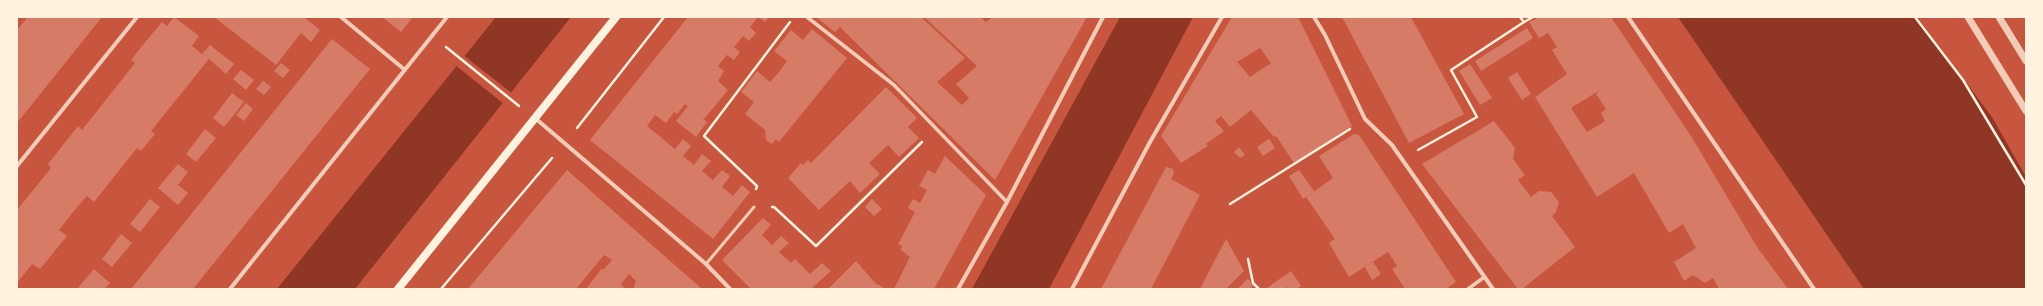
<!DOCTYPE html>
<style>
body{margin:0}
#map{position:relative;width:2043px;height:306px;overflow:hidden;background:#c8553d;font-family:"Alegreya Sans",sans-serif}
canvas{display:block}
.frame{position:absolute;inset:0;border:18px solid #fff3e0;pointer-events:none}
</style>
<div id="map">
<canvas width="2043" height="306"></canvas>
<div class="frame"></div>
</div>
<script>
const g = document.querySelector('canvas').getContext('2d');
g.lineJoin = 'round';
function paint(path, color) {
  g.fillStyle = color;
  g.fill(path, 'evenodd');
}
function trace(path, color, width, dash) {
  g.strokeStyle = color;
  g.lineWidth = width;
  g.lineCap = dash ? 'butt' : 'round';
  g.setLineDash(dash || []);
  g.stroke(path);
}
paint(new Path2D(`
 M496 17H571L355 289H277Z
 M1120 17H1193L1049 289H972Z
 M1678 17H1917L1992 117 2026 177V289H1864Z`), '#8f3625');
paint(new Path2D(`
 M463 55 513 94 504 104 455 65Z`), '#c8553d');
paint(new Path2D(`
 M28 17H102L17 123V30Z
 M174 17 199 36 192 46 202 54 210 45 234 64 226 74 209 59 151 131 155 134 141 151 137 148 94 202 87 196 73 212 59 230 67 236 40 269 32 264 17 283V210L51 168 48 164 78 126 82 130 135 63 131 60 146 41 162 22 167 26Z
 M214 17H304L320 30 311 42 301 33 276 65Z
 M382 17H413L401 32Z
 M688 17H758L750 27 756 33 749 41 743 36 734 47 740 52 734 60 727 55 718 66 724 71 718 81 728 90 704 119 697 114 707 122 696 137 676 121 688 106 685 104 677 114 674 112 666 123 655 115 647 126 675 149 683 139 691 146 683 156 694 165 702 154 711 161 702 171 713 180 722 170 730 176 722 187 733 196 742 185 750 192 713 239 590 140Z
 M758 17H769L765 22Z
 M816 17H921L965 58 937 82 962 105 969 98 956 84 977 66 924 17H980L986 22 992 17H1087L995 180 840 27 835 32Z
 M1232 17H1298L1352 126 1294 163 1276 136 1274 137 1251 110 1230 127 1221 116 1215 121 1224 131 1206 144 1208 146 1181 163 1161 136ZM1260 48 1271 63 1250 77 1237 62Z
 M1342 17H1411L1464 114 1409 143Z
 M1536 17H1611L1691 136 1757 247 1788 289H1719L1713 278 1705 283 1693 275 1684 281 1674 262 1696 248 1683 224 1669 233 1634 173 1597 197 1535 97 1567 74 1552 50 1557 47 1548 33 1539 38 1529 22 1536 19ZM1600 90 1596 94 1606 109 1601 113 1605 121 1587 132 1571 108Z
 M1527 28 1533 38 1481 71 1475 61Z
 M812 29 847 58 779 142 776 139 772 144 766 140 765 130 745 114 754 102 741 92 757 71 770 82 779 72 787 61 774 51 791 30 803 40Z
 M332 39 370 69 193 289H131Z
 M281 63 290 70 283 78 274 71Z
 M1470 64 1492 98 1480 105 1459 71Z
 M241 70 254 80 246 90 233 79Z
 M1517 72 1531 94 1522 100 1508 78Z
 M263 81 271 87 264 95 256 89Z
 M886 87 917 118 908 127 919 138 899 157 888 145 869 163 880 174 860 193 850 181 819 210 788 178 801 163 803 165 808 160 811 163Z
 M232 93 244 102 224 127 213 118Z
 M246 103 253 109 244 121 236 115Z
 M1494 121 1515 148 1513 159 1525 175 1518 180 1531 197 1539 191 1551 192 1559 202 1556 212 1552 216 1575 247 1522 289H1518L1422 164Z
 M205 129 216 138 196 162 186 154Z
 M1354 134 1359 135 1456 282 1446 289H1405L1392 269 1397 266 1388 252 1349 277 1329 243 1335 239 1306 197 1333 178 1319 156Z
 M1269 139 1275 148 1263 156 1257 147Z
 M1239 147 1245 155 1240 158 1234 152Z
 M945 156 986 195 934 289H894L910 257 901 250 902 246 898 244 915 212 908 208 913 199 920 203 927 190 919 186 928 170 935 174Z
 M178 164 188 172 178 185 188 193 178 205 158 188Z
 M1166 167 1173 169 1174 173 1171 179 1200 195 1151 289H1101Z
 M567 170 611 209 702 289H633L636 281 629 274 621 284 626 289H586L602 268 603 270 612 260 604 255 576 289H468Z
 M1299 170 1314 191 1303 199 1289 176Z
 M150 199 160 207 140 232 130 224Z
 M872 199 882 209 874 216 865 207Z
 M763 218 771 225 762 235 772 245 781 236 789 243 779 252 791 263 795 259 810 274 822 263 831 271 813 287 815 289H751L722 260Z
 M121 234 132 243 112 267 102 259Z
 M1226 239 1244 271 1226 289H1200Z
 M856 261 877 285 878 284 885 289H828Z
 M1373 262 1381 274 1372 280 1365 267Z
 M94 269 110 283 104 289H77Z
 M1291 271 1301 286 1297 289H1289L1287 287 1284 289H1268L1267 288Z
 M1248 278 1253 286 1250 289H1238Z`), '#d67c66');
trace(new Path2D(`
 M1915 17 1963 80 2026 185
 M1524 22 1533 17
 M446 47 519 106
 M577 128 664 17
 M1418 150 1477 117 1451 70 1524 22 1520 17
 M756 189 757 186 704 136 790 22
 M1230 204 1350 129
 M772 207H774L816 246 922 142
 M1248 259 1253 283 1259 289
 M441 289 552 158`), '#fff3e0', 2.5);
trace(new Path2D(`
 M706 264 754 207`), '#f1ccb7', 3);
trace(new Path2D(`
 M807 17 894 85 1007 202
 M1468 289 1483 278`), '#f1ccb7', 3.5);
trace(new Path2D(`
 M341 17 405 70
 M1314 17 1325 35 1365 119 1392 145 1493 289
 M1628 17 1814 289
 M535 118 706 264 730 289
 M17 166 137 17
 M230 289 447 17
 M958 289 1007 202 1103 17
 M1072 289 1150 142 1222 17`), '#f1ccb7', 4);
trace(new Path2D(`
 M1968 17 2026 111
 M1999 17 2026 61`), '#f1ccb7', 7);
trace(new Path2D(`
 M398 289 616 17`), '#fff3e0', 8);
</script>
